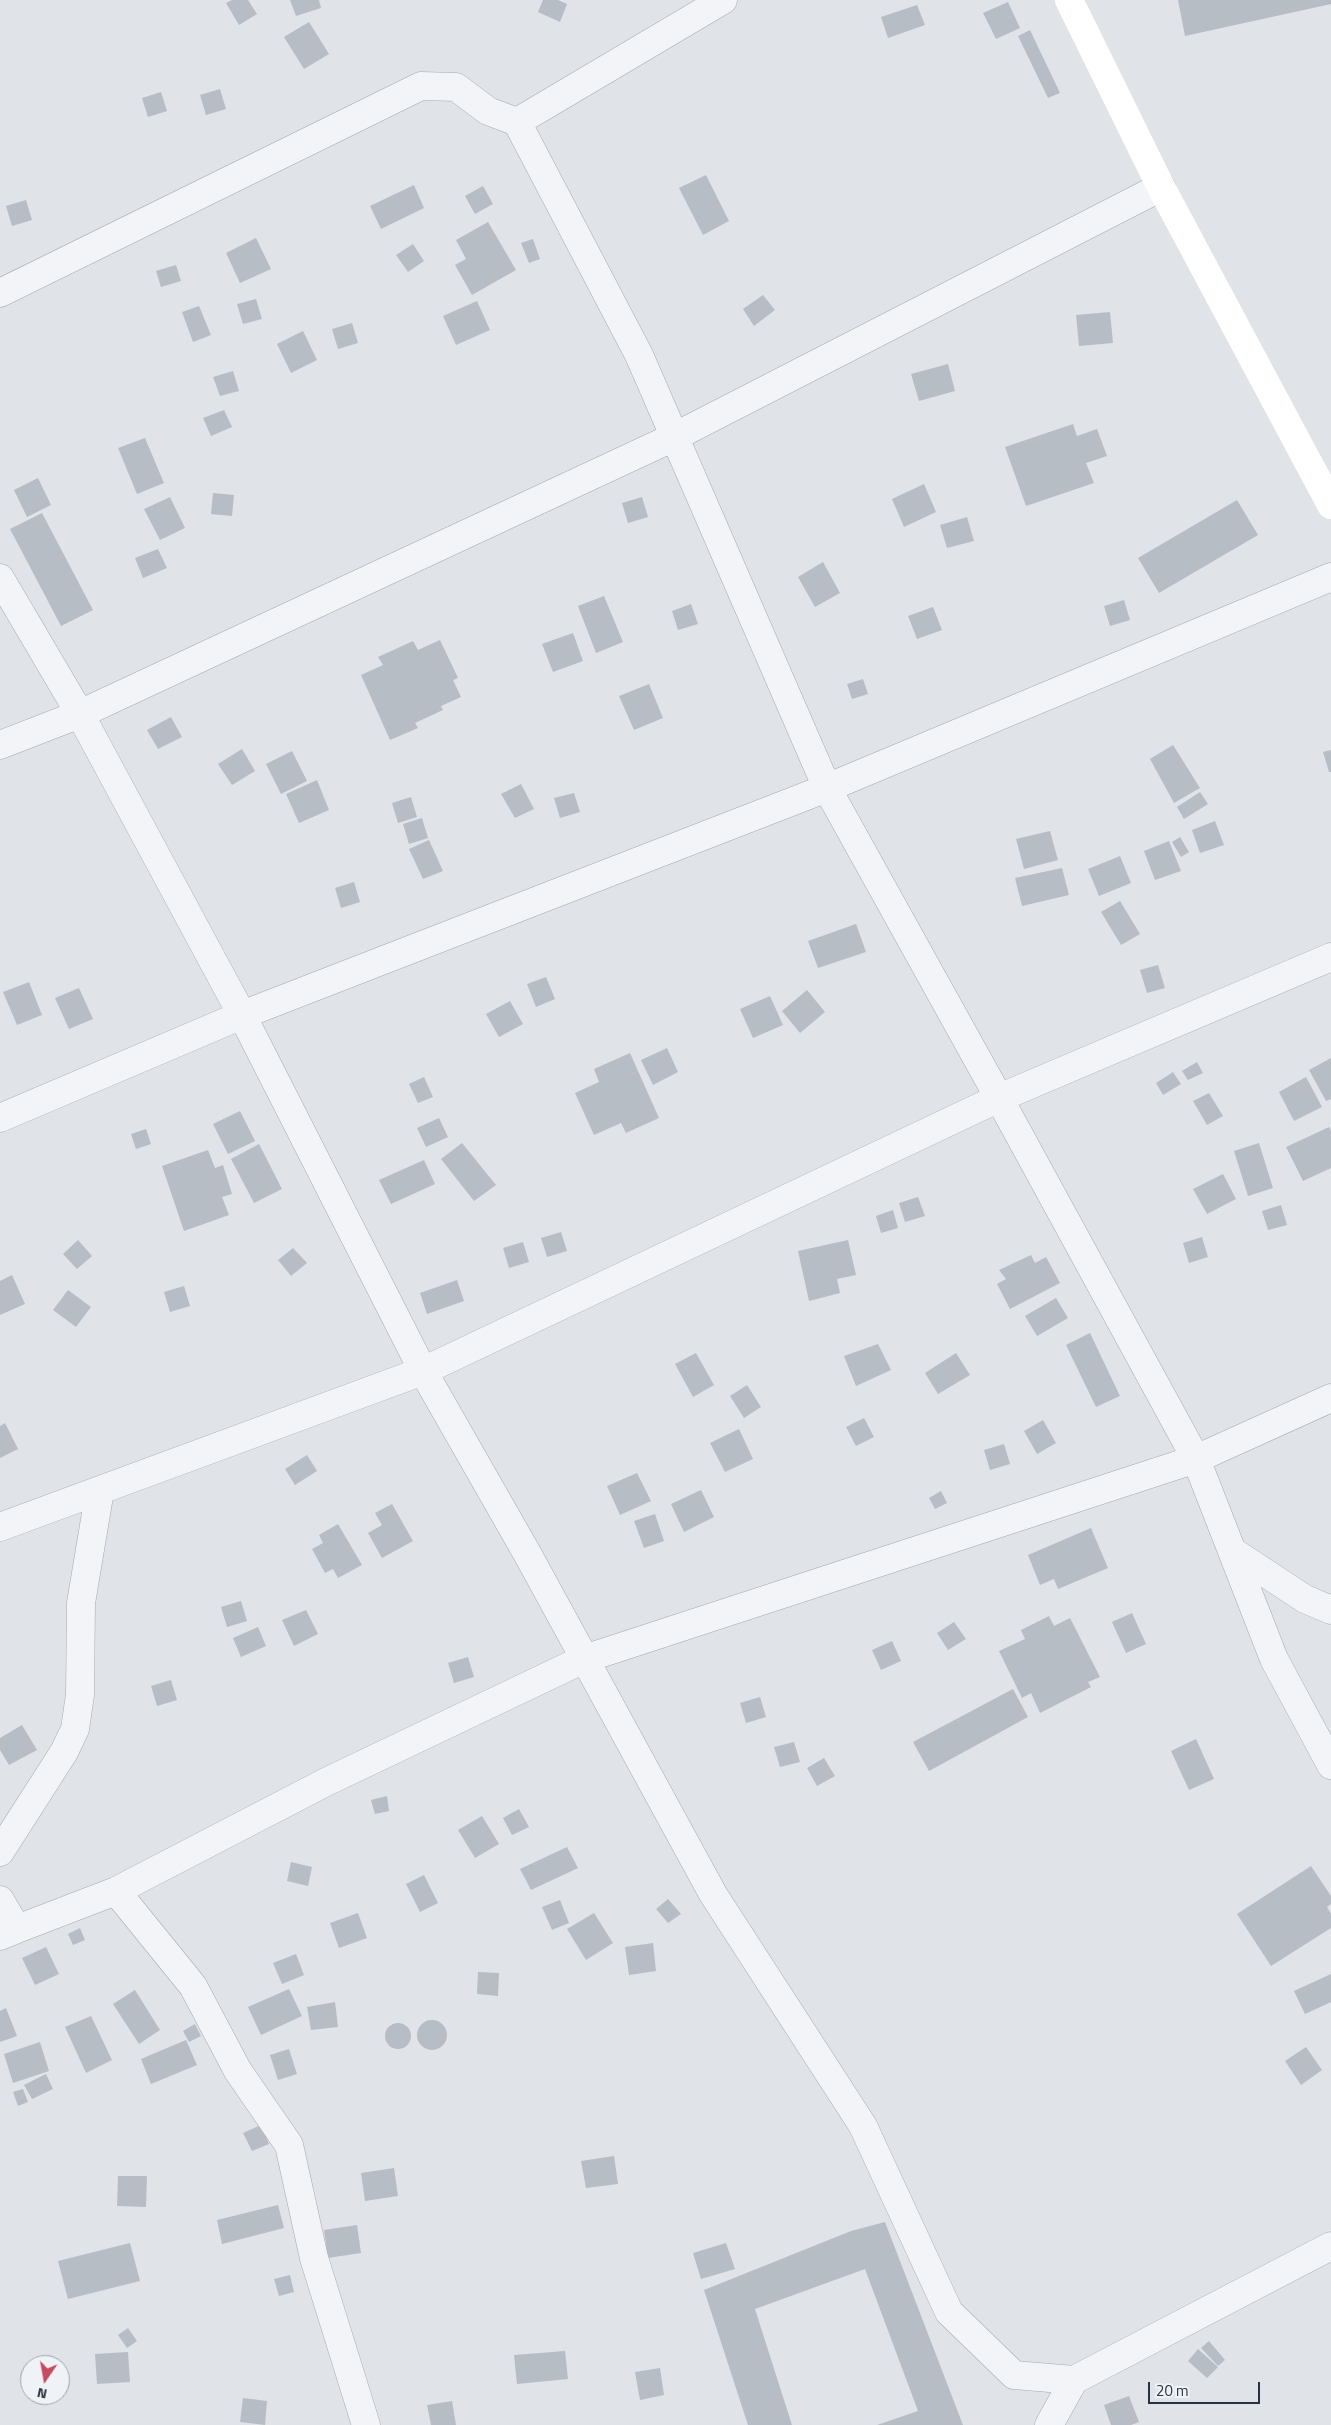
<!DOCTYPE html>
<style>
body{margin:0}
#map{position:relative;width:1331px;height:2425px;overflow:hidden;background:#e0e3e8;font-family:"Titillium Web",sans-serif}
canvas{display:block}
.north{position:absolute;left:20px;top:2355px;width:50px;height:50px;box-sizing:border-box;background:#eff2f6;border:1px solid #a0a5ad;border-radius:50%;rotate:192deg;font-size:14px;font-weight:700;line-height:20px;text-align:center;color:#29323f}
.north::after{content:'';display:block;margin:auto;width:18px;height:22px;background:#c94960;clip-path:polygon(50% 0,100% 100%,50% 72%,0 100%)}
.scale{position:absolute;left:1148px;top:2382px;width:112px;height:22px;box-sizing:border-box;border:2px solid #29323f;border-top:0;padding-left:6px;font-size:15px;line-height:18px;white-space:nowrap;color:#29323f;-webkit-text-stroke:4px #eff2f6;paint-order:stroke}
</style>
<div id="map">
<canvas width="1331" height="2425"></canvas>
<div class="north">N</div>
<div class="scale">20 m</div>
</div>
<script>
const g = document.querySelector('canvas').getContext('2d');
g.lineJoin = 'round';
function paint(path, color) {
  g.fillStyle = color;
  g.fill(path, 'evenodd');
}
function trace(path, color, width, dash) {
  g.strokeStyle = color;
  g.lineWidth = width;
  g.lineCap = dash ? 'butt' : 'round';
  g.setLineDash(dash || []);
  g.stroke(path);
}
paint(new Path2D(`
 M232 0H248L257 14 239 25 226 3Z
 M290 0H319L321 8 296 16Z
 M543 0H558L567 4 560 22 538 12Z
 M1178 0H1331V4L1185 36Z
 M1008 2 1020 28 996 39 983 13Z
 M917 5 925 25 888 38 881 17Z
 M309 22 329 54 304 69 284 37Z
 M1030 30 1060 93 1048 98 1018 36Z
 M220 89 226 109 206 115 200 95Z
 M161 92 167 111 148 117 142 98Z
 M706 175 729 221 703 235 679 188Z
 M414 185 424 208 381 229 370 206Z
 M483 186 493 204 475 214 465 196Z
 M26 200 32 220 12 226 6 206Z
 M488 222 516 270 472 295 455 265 466 259 456 240Z
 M256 238 271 269 240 283 226 253Z
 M533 239 540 259 529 263 521 243Z
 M413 244 424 261 408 272 396 255Z
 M176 265 181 281 161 287 156 271Z
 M763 295 775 310 754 326 743 309Z
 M256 299 262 319 243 324 237 304Z
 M477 301 490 330 456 345 443 316Z
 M199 306 211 335 193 342 182 312Z
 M1110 312 1113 343 1079 346 1076 315Z
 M352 323 358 343 338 349 332 329Z
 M303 331 317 360 291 373 277 344Z
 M948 364 955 391 919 401 911 374Z
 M233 371 239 391 220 396 213 377Z
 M224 410 232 427 211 436 203 418Z
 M1073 424 1077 436 1097 429 1107 456 1086 463 1094 483 1026 506 1005 447Z
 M145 438 164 483 137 494 118 448Z
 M38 478 51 505 27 517 14 490Z
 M924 484 936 512 904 527 892 499Z
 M213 493 234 495 232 516 211 514Z
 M170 497 185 528 160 540 144 509Z
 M642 497 648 517 628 523 622 503Z
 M1237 500 1258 535 1159 593 1138 558Z
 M42 513 93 610 61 626 10 529Z
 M967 517 974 541 947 548 940 525Z
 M158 549 167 568 143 578 135 558Z
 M823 562 840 593 815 607 798 577Z
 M604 596 623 642 596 653 578 606Z
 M1124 600 1130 620 1110 626 1104 606Z
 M691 604 698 624 678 630 672 611Z
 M933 607 942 630 917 639 908 616Z
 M573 633 583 661 553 672 542 644Z
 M440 640 458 678 453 680 461 697 441 706 443 710 415 723 418 728 390 740 361 675 383 665 378 657 413 641 418 650Z
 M863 679 868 694 852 699 847 684Z
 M649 684 663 718 634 730 619 696Z
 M171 717 182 737 158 749 147 730Z
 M1173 745 1200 788 1174 803 1150 759Z
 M242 749 255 771 232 785 218 764Z
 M1331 750V772H1329L1323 752Z
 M292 751 307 781 281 794 266 764Z
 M317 780 329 810 299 823 286 794Z
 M521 784 534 809 515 818 501 794Z
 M1200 792 1208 804 1184 819 1177 807Z
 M574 793 580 812 560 818 554 798Z
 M411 797 417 817 398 823 392 803Z
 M422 818 428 838 409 844 403 824Z
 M1215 821 1224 845 1200 853 1192 830Z
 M1050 831 1058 860 1024 869 1016 839Z
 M1180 837 1189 852 1181 857 1172 842Z
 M429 840 443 871 423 879 409 849Z
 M1169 841 1181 871 1155 880 1144 851Z
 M1120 856 1131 883 1099 896 1088 869Z
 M1062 868 1069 895 1022 906 1015 878Z
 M354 882 360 902 341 908 335 888Z
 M1120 901 1140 934 1121 945 1101 912Z
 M856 924 866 952 818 968 808 941Z
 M1158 965 1165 988 1147 993 1140 970Z
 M546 977 555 999 536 1007 527 984Z
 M29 982 42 1015 17 1025 3 992Z
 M79 988 93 1019 69 1029 55 998Z
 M807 990 825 1012 800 1033 782 1011Z
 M770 996 783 1025 753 1038 740 1009Z
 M510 1001 523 1024 499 1037 486 1014Z
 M667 1048 678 1072 653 1085 641 1060Z
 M630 1053 659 1118 626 1133 621 1123 594 1135 575 1093 599 1082 594 1069Z
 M1331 1058V1099L1326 1101 1309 1070Z
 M1197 1062 1203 1073 1188 1080 1182 1071Z
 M1173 1072 1181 1084 1163 1095 1156 1083Z
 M424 1077 433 1097 418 1103 409 1084Z
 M1306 1077 1322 1107 1294 1121 1279 1092Z
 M1209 1093 1223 1116 1207 1125 1193 1101Z
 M240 1111 255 1141 228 1154 213 1124Z
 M439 1118 448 1137 426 1147 417 1128Z
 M1329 1127 1331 1131V1168L1303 1181 1286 1147Z
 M146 1129 151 1144 136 1149 131 1134Z
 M462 1143 496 1185 474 1201 441 1159Z
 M1259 1143 1273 1188 1248 1196 1234 1151Z
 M259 1144 282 1189 254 1203 231 1159Z
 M208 1150 215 1168 223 1165 232 1194 222 1197 229 1215 184 1231 162 1166Z
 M424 1160 435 1184 391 1204 379 1180Z
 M1223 1174 1236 1199 1207 1214 1193 1189Z
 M918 1197 925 1216 905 1222 899 1203Z
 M1281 1205 1287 1225 1268 1230 1262 1211Z
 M893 1210 898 1228 881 1233 876 1216Z
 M561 1232 567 1251 547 1257 541 1238Z
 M1202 1237 1208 1257 1189 1263 1183 1243Z
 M78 1240 92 1256 77 1269 63 1254Z
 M848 1240 856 1275 837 1279 840 1293 809 1301 798 1251Z
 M523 1242 529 1262 509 1268 503 1248Z
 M293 1248 307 1263 291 1276 278 1260Z
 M1031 1255 1035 1263 1046 1257 1060 1283 1010 1309 997 1284 1006 1279 999 1270Z
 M12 1275 25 1304 0 1315V1281Z
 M457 1280 464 1301 427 1314 420 1293Z
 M184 1286 190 1306 170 1312 164 1292Z
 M68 1290 91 1307 76 1327 53 1310Z
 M1056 1298 1068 1318 1037 1336 1025 1316Z
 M1090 1333 1120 1396 1096 1407 1066 1345Z
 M878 1344 891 1370 856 1386 844 1356Z
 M696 1353 714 1385 693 1397 675 1364Z
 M956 1353 970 1375 938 1394 925 1373Z
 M747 1385 761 1407 744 1418 730 1396Z
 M864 1418 874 1437 856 1446 846 1427Z
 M1043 1420 1056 1443 1037 1454 1024 1431Z
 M5 1423 18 1449 0 1458V1426Z
 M739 1429 753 1459 725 1472 710 1443Z
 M1004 1444 1010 1464 990 1470 984 1450Z
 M307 1455 317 1471 295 1485 285 1469Z
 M637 1473 651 1501 620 1515 607 1486Z
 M701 1490 714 1517 684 1532 671 1504Z
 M941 1491 947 1503 935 1509 929 1498Z
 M392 1504 413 1541 382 1558 368 1533 382 1525 375 1513Z
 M655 1514 664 1541 644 1548 634 1521Z
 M338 1524 362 1565 338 1578 333 1569 325 1573 312 1549 323 1543 319 1535Z
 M1091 1528 1108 1568 1058 1589 1054 1579 1040 1585 1028 1555Z
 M241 1601 247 1621 227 1627 221 1607Z
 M306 1610 318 1634 294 1646 282 1620Z
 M1132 1613 1146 1644 1126 1653 1112 1622Z
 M1049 1616 1054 1626 1070 1618 1100 1677 1088 1682 1091 1687 1040 1713 1031 1693 1022 1698 999 1651 1025 1639 1021 1630Z
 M954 1622 966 1639 948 1650 937 1633Z
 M258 1627 266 1646 241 1657 233 1638Z
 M892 1641 901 1661 881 1670 872 1650Z
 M468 1657 474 1677 454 1683 448 1663Z
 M171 1680 177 1700 157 1706 151 1686Z
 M1013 1689 1028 1717 929 1771 913 1742Z
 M760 1697 766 1717 746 1723 740 1703Z
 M22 1725 37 1750 9 1765 0 1750V1738Z
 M1196 1739 1214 1779 1189 1790 1171 1751Z
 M794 1742 800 1762 780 1767 774 1747Z
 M824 1758 835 1776 817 1786 807 1768Z
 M387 1796 389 1811 375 1814 371 1800Z
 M519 1809 529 1827 512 1835 503 1818Z
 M482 1816 499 1844 475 1858 458 1830Z
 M567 1847 578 1868 531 1890 520 1869Z
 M291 1862 312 1867 308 1886 287 1881Z
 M1311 1866 1331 1896V1904L1327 1907 1331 1914V1928L1271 1966 1237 1914Z
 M424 1875 438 1903 420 1912 406 1884Z
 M668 1899 681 1914 668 1923 656 1909Z
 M560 1900 569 1923 552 1930 542 1907Z
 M358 1913 367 1938 339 1948 330 1923Z
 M594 1913 613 1943 586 1960 567 1929Z
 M80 1928 85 1940 73 1945 68 1934Z
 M653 1943 656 1971 629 1975 625 1947Z
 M46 1947 59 1974 35 1985 22 1958Z
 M296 1954 304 1975 282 1984 273 1963Z
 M478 1972 499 1973 498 1996 477 1994Z
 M1331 1974V2002L1305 2014 1294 1991Z
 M289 1989 302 2016 261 2035 248 2007Z
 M135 1990 160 2030 139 2044 113 2004Z
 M335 2002 338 2027 311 2030 307 2007Z
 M6 2008 17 2036 0 2042V2011Z
 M91 2016 112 2060 86 2073 65 2027Z
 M417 2035a15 15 0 1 1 30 0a15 15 0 1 1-30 0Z
 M385 2036a13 13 0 1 1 26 0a13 13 0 1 1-26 0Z
 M195 2024 201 2036 189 2042 183 2031Z
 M186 2040 197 2065 151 2084 141 2059Z
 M40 2042 49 2071 13 2083 4 2054Z
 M1306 2047 1322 2070 1301 2085 1285 2061Z
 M289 2049 297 2074 278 2080 270 2055Z
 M46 2074 53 2089 32 2099 24 2085Z
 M23 2089 28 2102 18 2106 13 2092Z
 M261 2125 269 2144 252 2151 243 2133Z
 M614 2156 618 2184 586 2188 581 2161Z
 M394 2168 398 2196 365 2201 361 2173Z
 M118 2176H147L146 2207 117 2206Z
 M278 2205 284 2228 222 2244 217 2220Z
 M885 2222 963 2425H877L918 2411 865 2269 755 2309 792 2425H748L704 2290 851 2231Z
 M357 2225 361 2253 328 2258 324 2230Z
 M130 2243 140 2281 68 2299 58 2261Z
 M726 2243 735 2269 701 2279 693 2253Z
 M290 2275 294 2292 279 2296 274 2279Z
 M128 2328 137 2341 127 2348 118 2335Z
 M1209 2341 1225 2360 1218 2366 1201 2348Z
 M1198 2349 1218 2367 1207 2378 1188 2361Z
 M565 2351 568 2379 517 2384 514 2355Z
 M128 2352 130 2382 97 2384 95 2354Z
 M660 2368 664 2395 640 2400 635 2372Z
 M1129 2396 1139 2422 1131 2425H1111L1104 2405Z
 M243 2398 267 2401 265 2425 240 2422Z
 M452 2401 456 2425H431L427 2405Z`), '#b7bdc5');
const street = new Path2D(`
 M517 122 723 0
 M0 293 421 86 456 87 488 111 517 122 639 355 827 788 999 1098 1196 1459 1274 1659 1331 1765
 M0 578 80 714 242 1015 423 1371 528 1555 713 1894 863 2126 949 2312 1014 2375 1074 2380 1331 2246
 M0 745 80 714 674 437 1161 187
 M0 1118 242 1015 827 788 1331 577
 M0 1527 423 1371 999 1098 1331 957
 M1232 1551 1305 1599 1331 1610
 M0 1852 64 1752 75 1729 80 1695 81 1603 100 1490
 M116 1891 193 1986 238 2071 289 2145 314 2258 366 2425
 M0 1900 17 1929 0 1936
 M17 1929 116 1891 326 1782 584 1659 1196 1459 1331 1398
 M1049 2425 1074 2380`);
trace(street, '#a5aab2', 29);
trace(street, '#f2f4f7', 28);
trace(new Path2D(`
 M1069 0 1161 187 1331 505`), '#fff', 28);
</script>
